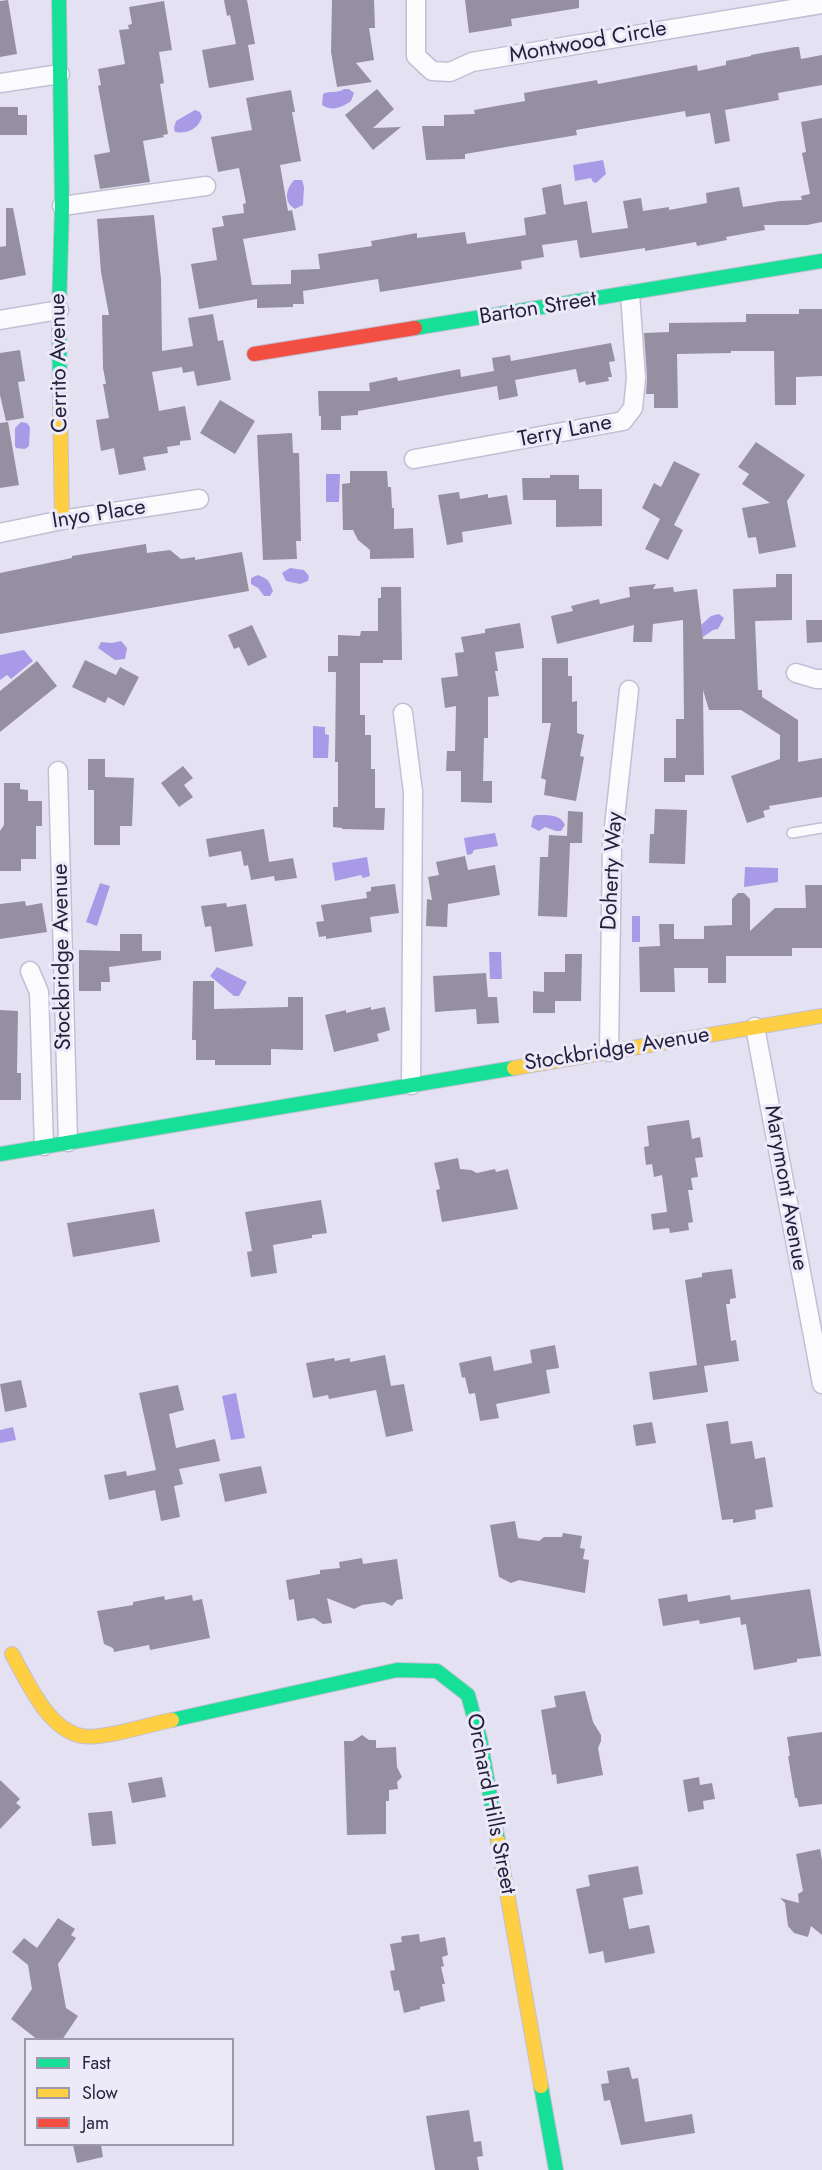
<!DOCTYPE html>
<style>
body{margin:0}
#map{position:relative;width:822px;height:2170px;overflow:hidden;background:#e4e2f2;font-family:Jost,sans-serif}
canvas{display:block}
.legend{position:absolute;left:24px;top:2038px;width:210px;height:108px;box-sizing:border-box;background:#eceaf9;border:2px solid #9c99ad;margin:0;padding:8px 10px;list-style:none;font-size:18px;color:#241f3b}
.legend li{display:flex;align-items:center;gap:12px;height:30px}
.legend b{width:30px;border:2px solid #9c99ad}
</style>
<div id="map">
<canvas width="822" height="2170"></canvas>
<ul class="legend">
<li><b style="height:8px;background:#16e098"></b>Fast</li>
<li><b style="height:8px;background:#ffcf43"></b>Slow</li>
<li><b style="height:8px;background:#f24e42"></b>Jam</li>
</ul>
</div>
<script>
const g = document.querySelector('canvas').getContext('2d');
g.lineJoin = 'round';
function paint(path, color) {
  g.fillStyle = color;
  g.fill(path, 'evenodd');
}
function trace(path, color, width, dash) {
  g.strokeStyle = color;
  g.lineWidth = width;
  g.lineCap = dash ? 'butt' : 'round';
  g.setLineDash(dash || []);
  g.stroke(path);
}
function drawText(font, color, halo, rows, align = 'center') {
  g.font = font + ' Jost,sans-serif';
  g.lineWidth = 6;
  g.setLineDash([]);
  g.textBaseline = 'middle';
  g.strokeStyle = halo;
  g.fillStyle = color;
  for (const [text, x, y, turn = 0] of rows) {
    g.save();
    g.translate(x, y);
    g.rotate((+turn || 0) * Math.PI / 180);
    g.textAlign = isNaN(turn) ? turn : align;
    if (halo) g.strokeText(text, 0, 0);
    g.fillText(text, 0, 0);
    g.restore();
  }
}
paint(new Path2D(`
 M344 89H349L354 93 351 101C343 107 332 112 322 105L323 94C330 90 337 94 344 89Z
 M195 110 200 112 202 117C198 129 188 134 175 132L174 128 176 121Z
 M603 160 606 174 596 183 593 182 591 178 575 181 573 165Z
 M294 180H302L304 187 303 205 295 209C283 202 286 189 294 180Z
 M21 422 27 423 30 427 29 446 25 449 16 448 15 446V428Z
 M326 474H340L339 502H326Z
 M290 568 304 570 309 576 308 581 300 584 286 581 282 573Z
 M258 575C268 579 269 580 273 591L270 596H264L258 588 251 584V578Z
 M719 614 724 618 718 629 713 630 703 637 700 626 711 616Z
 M121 641 127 648 125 659 115 660 98 648 101 642 112 643Z
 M24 650 33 661 11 679 7 675 0 680V655Z
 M313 726 325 727V734L329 735 328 758H313Z
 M536 815C547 815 561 814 565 825L561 831H556L545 827 539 831 531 827 533 817Z
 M495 833 498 846 474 850 472 854 467 855 464 838Z
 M367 857 370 876 363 878 361 875 335 881 332 863Z
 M745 867 778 868V882L744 887Z
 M100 883 110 886 97 926 86 922Z
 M632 916H640V942H632Z
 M489 952H501L502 979H490Z
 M217 967 247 982 239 996H234L210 976Z
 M236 1393 245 1438 231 1440 222 1396Z
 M13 1427 16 1440 0 1443V1430Z`), '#a99ae8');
paint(new Path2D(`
 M8 0 17 54 0 57V1Z
 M224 0H247L255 44 248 45 254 80 209 88 202 50 236 44 230 15 227 16Z
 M332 0H374L375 28H369L374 60 356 63 372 82 337 87 331 52Z
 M465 0H579V8L511 19 512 26 469 33Z
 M164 1 172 50 159 52 164 83 160 84 168 134 163 135 164 137 143 141 150 182 100 189 94 155 110 152 98 86 101 85 98 69 125 64 119 30 129 29 128 25 132 24 129 7Z
 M795 47H799L801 59 822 55V85L778 93 779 100 725 110 730 141 715 144 710 113 686 117 685 111 576 130 577 135 465 154V159L426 160 422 126H444V115L475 114 474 110 525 101 524 93 597 80 598 84 697 65 698 71 726 65V61L751 56V55Z
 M377 89 394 109 373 128 401 127 373 150 345 115Z
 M291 90 295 112H292L301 161 280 165 288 211 292 210 296 230 243 239 252 285 291 284V270L320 269 318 254 372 246 371 241 417 233V238L465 232 467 244 526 235 524 218 546 214 542 188 561 184 564 205 587 201 592 233 628 228 623 201 641 198 643 211 669 207V210L707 203 706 193 739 187 743 207 780 201 802 200 801 196 810 194 802 153 806 152 801 122 822 118V222L807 225H764L765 230 726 237 727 240 697 246 696 242 645 251V248L580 258 577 240 542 245 544 257 521 261 522 269 380 292 378 279 303 291 304 304H293V307L257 308V299L199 309 191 264 217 260 212 228 224 226 222 216 244 213 243 204 246 203 239 168 218 172 211 137 252 130 246 98Z
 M0 107H18V115H27V135H0Z
 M6 208H13L26 275 0 280V247L6 246Z
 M154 215 161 279 162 351 193 346 188 318 213 314 218 341 223 340 231 380 197 386 194 371 183 373 182 367 152 372 159 411 185 406 191 440 180 441V445L167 447 168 453 143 457 146 470 119 475 114 448 101 451 96 420 109 418 103 384H106L103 368 102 315H109L101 272 97 219Z
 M799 309H822V376L796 377V405H775L774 351H731V353L677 354 678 408H654V394H646L647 377 644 333 669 332V323L746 322V314H799Z
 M611 343 615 361 609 362 612 377H608L609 381 586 385 585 381 579 383 576 369 515 380 518 396 499 400 497 386 464 392 358 411V415L341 416V430H321V416H319L318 391H370L369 383 397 377 398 381 460 369 461 377 494 371 492 358 510 355 511 361Z
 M20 350 25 381 18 382 24 418 6 421 0 395V353Z
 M220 400 255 421 235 454 200 433Z
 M8 422 19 485 0 488V423Z
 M292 433 293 453H299L301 541H296L297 559 263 560 257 435Z
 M756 442 805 475 787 501 796 547 759 554 756 537 748 538 742 508 770 503 742 484 749 474 738 467Z
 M674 461 700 474 674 525 683 530 668 560 645 549 660 519 642 508 654 483 661 487Z
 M350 471H387L388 487H391L392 508H394V529L413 528 414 558 370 559V550L358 540 353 530H343L342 484 350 483Z
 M550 475H579V489H602V526L556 527V500H523L522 478H550Z
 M459 492 460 499 488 494V498L507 495 512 524 462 532 463 542 447 545 438 495Z
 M146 544 147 553 170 550 181 559 195 557V560L242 552 249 591 0 634V573L72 558V556Z
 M776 574H792V620L755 621 758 690H762V697L798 720V762L822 758V797L769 806 770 809 763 811 765 817 747 823 731 776 780 759V735L741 710H709L703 690 704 775H685V782H664V758H676V719H684L683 620 653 624 652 642H633L634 625 557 644 551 616 573 611 571 606 599 599 600 604 630 597 629 587 656 584 653 589 673 587 674 592 697 589 703 639H735L733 589 776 587Z
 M381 587H401L402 660H383V663H360V715H365V735H371V769H375V808H385L384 830 342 829V828L333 827V807H338V762H335L336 672H328V656H338V635L360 636 361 631H378V598H381Z
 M806 620H822V642L807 643Z
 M520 623 524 648 495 652 498 671H495L499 696 488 697V738H484L483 781H492V803L461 802V771H446L447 751H455L456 706 445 708 441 678 458 676 455 653 464 652 461 637 485 633V629Z
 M252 625 267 657 248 666 239 647 234 649 228 635Z
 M542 658H568V676H572V702L577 701V733L584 735 580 756 584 757 576 801 544 795 546 780 541 778 551 723H542Z
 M85 660 116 675 120 667 139 677 124 706 108 697 105 703 72 687Z
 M37 661 57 686 0 732V691Z
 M88 759H105V777L134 778 132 826H120V845H94V790H88Z
 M183 766 193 778 184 785 193 797 179 807 161 783Z
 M4 783H20V789L28 790V801H42V826H36V859H21V871H0V831L4 825Z
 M655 809 687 810 685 864 649 863 650 834H654Z
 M568 811 583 812 582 843H570L567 917 538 916 540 857H548L549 835 567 836Z
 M264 829 269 862 293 858 297 878 275 881 274 876 251 880 248 865 244 866 241 851 209 857 206 839Z
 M465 856 468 870 495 865 500 895 448 904 447 927 426 926 427 899 432 900 428 877 439 875 436 862Z
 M395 884 399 913 370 917 372 932 326 939V936L319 937 316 922 324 921 321 905 367 898 366 892 371 891V887Z
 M805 885H822V948H792V956H726V983H708V968H674L675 992H640L639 947 660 946 659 924H674V939H704V926L732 925V899L738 893H744L750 899V931L775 908H806Z
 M25 901 26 906 42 903 47 932 0 939V904Z
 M226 903 227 907 246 904 253 946 215 952 211 926 205 927 201 906Z
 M120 934H142V951H161V960L109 967 110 982H101V991H79V950L120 951Z
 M565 954H582L581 1001H555V1013H533V991L544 992V972H565Z
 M486 973 488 997H497L499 1023 477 1024 476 1009 435 1012 433 976Z
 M193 981H214V1009L288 1007V997H303V1050L271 1049V1065H215V1060H196V1040H192Z
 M371 1007V1010L385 1007 390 1030 377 1034 379 1041 334 1052 325 1015 346 1010V1013Z
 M0 1010 18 1011 17 1073H21V1100H0Z
 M689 1120 692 1139 700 1137 703 1157 695 1158 698 1177 691 1178 693 1190H688L693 1222 688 1223 689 1230 670 1233 669 1228 653 1230 651 1214 667 1212 662 1175 654 1177 652 1164 646 1165 644 1147 649 1146 647 1126Z
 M458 1158 460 1169 471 1170 477 1173 495 1169 496 1172 508 1169 518 1209 442 1222 436 1190 440 1189 434 1163Z
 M321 1200 327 1233 312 1235V1238L273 1245 277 1273 251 1277 247 1252 252 1251 245 1212Z
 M154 1209 160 1242 73 1257 67 1223Z
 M732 1269 736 1298 730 1299V1304H726L731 1341 736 1340 739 1361 704 1366 708 1392 653 1400 649 1372 697 1365 685 1280 702 1277V1273Z
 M555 1345 559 1368 546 1370 550 1393 496 1404 499 1418 480 1421 475 1393 469 1394 465 1377 462 1378 459 1363 491 1356 494 1371 532 1363 530 1350Z
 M385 1355 391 1386 404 1384 413 1431 386 1437 376 1390 329 1399 328 1395 313 1398 306 1363 334 1358 335 1361 350 1358V1362Z
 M21 1380 27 1407 5 1412 0 1384Z
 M178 1385 184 1410 169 1414 176 1448 215 1439 220 1461 179 1469 183 1484 174 1486 180 1517 161 1521 155 1490 109 1500 104 1475 126 1471 127 1476 156 1470 139 1393Z
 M728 1421 731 1444 752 1441 755 1459 765 1457 773 1507 755 1510 756 1519 733 1523V1519L722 1520 706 1424Z
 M652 1422 656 1443 636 1446 633 1425Z
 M261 1466 267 1493 225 1502 219 1474Z
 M515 1521 518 1538 539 1541 544 1537H562L563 1533 582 1536 580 1548 585 1549 583 1559 589 1560 585 1593 519 1580 511 1583 499 1577 490 1525Z
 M362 1558 363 1564 397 1559 403 1599 397 1600 392 1606 384 1602 362 1605 354 1609 327 1598 332 1623 323 1624 314 1618 297 1621 294 1599 289 1600 286 1580 320 1574V1570L340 1568 339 1562Z
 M810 1589 821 1656 797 1659V1662L754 1670 746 1624 741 1625 740 1617 700 1624 699 1620 663 1626 658 1599 687 1594 688 1602 730 1595 731 1600Z
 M192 1595 193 1601 202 1599 210 1638 150 1650 149 1645 114 1652 113 1648 104 1644 97 1611 133 1605V1602L164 1596 165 1600Z
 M585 1691 593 1722 601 1735V1741L598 1748 603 1775 557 1784 556 1774 552 1775 541 1710 556 1707 554 1696Z
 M822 1732V1804L799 1807 797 1798H795L788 1756H790L787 1737Z
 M362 1735 369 1740H376V1748L396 1747 397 1767 402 1777 397 1782 398 1789 389 1790V1801H386V1834L347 1835 344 1741H353Z
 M162 1777 166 1797 132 1803 128 1783Z
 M699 1777 700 1785 712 1783 715 1799 703 1801 704 1809 688 1812 683 1780Z
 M0 1780 20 1799 16 1803 21 1807 0 1829Z
 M112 1811 116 1844 92 1846 88 1813Z
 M820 1849 822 1860V1935L811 1926 808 1937 794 1933 788 1926 785 1903 780 1898 799 1903 798 1894 803 1891 796 1854Z
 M638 1866 643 1894 623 1898 629 1929 649 1925 655 1953 605 1963 603 1951 589 1954 576 1889 590 1886 588 1875Z
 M58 1918 75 1929 71 1935 76 1938 58 1964 66 2008 78 2016 62 2040H38L11 2019 32 1989 28 1965 12 1952 24 1938 37 1948Z
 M419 1934 420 1942 445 1937 448 1955 442 1957 444 1966 441 1967 445 1984H442L445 2001 420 2007V2009L404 2013 399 1990 394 1991 390 1971 395 1970 390 1944 402 1942 401 1937 403 1936Z
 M629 2067 632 2079 638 2078 645 2122 692 2114 695 2133 621 2145 610 2100 604 2101 601 2084 609 2083 607 2071Z
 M469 2110 474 2142 481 2141 483 2156 477 2157 479 2170H435L426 2116Z
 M73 2145H101L103 2157 77 2163Z`), '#968ea1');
const lane = new Path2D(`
 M792 833 822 828`);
const street = new Path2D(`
 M416 0V56L432 71 450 72 472 62 822 4
 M0 83 60 74
 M62 206 206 186
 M0 320 59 310
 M414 459 623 421 633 408 636 378 630 294
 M0 533 62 520 199 499
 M796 673 816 679H822
 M403 713 413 792 411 1085
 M58 771 68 1142
 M30 971 39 992 44 1146
 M755 1027 822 1384
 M609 1052 612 845 629 690`);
const fast = new Path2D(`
 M59 0 62 206 59 310 60 402
 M415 328 822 261
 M0 1154 514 1068
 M172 1720 397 1670 437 1671 468 1695 480 1739 498 1841
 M541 2086 556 2170`);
const slow = new Path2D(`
 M60 402 62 520
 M514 1068 822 1016
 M12 1654C27 1681 48 1730 82 1736 102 1740 150 1724 172 1720
 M498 1841 541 2086`);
const jam = new Path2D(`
 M254 354 415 328`);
trace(lane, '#c2bfd5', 12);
trace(street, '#c2bfd5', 21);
trace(fast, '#c2bfd5', 16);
trace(slow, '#c2bfd5', 16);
trace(jam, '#c2bfd5', 16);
trace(lane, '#fbfbfd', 9);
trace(street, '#fbfbfd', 18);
trace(fast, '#16e098', 14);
trace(slow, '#ffcf43', 14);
trace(jam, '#f24e42', 14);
drawText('22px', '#241f3b', '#eceaf9', [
 ["Montwood Circle",588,43,-10],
 ["Barton Street",538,309,-9],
 ["Cerrito Avenue",60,363,-91],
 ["Terry Lane",565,432,-11],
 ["Inyo Place",99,515,-9],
 ["Doherty Way",613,871,-87],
 ["Stockbridge Avenue",63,957,-91],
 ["Stockbridge Avenue",617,1050,-9],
 ["Marymont Avenue",785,1188,80],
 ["Orchard Hills Street",490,1804,79]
]);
</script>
